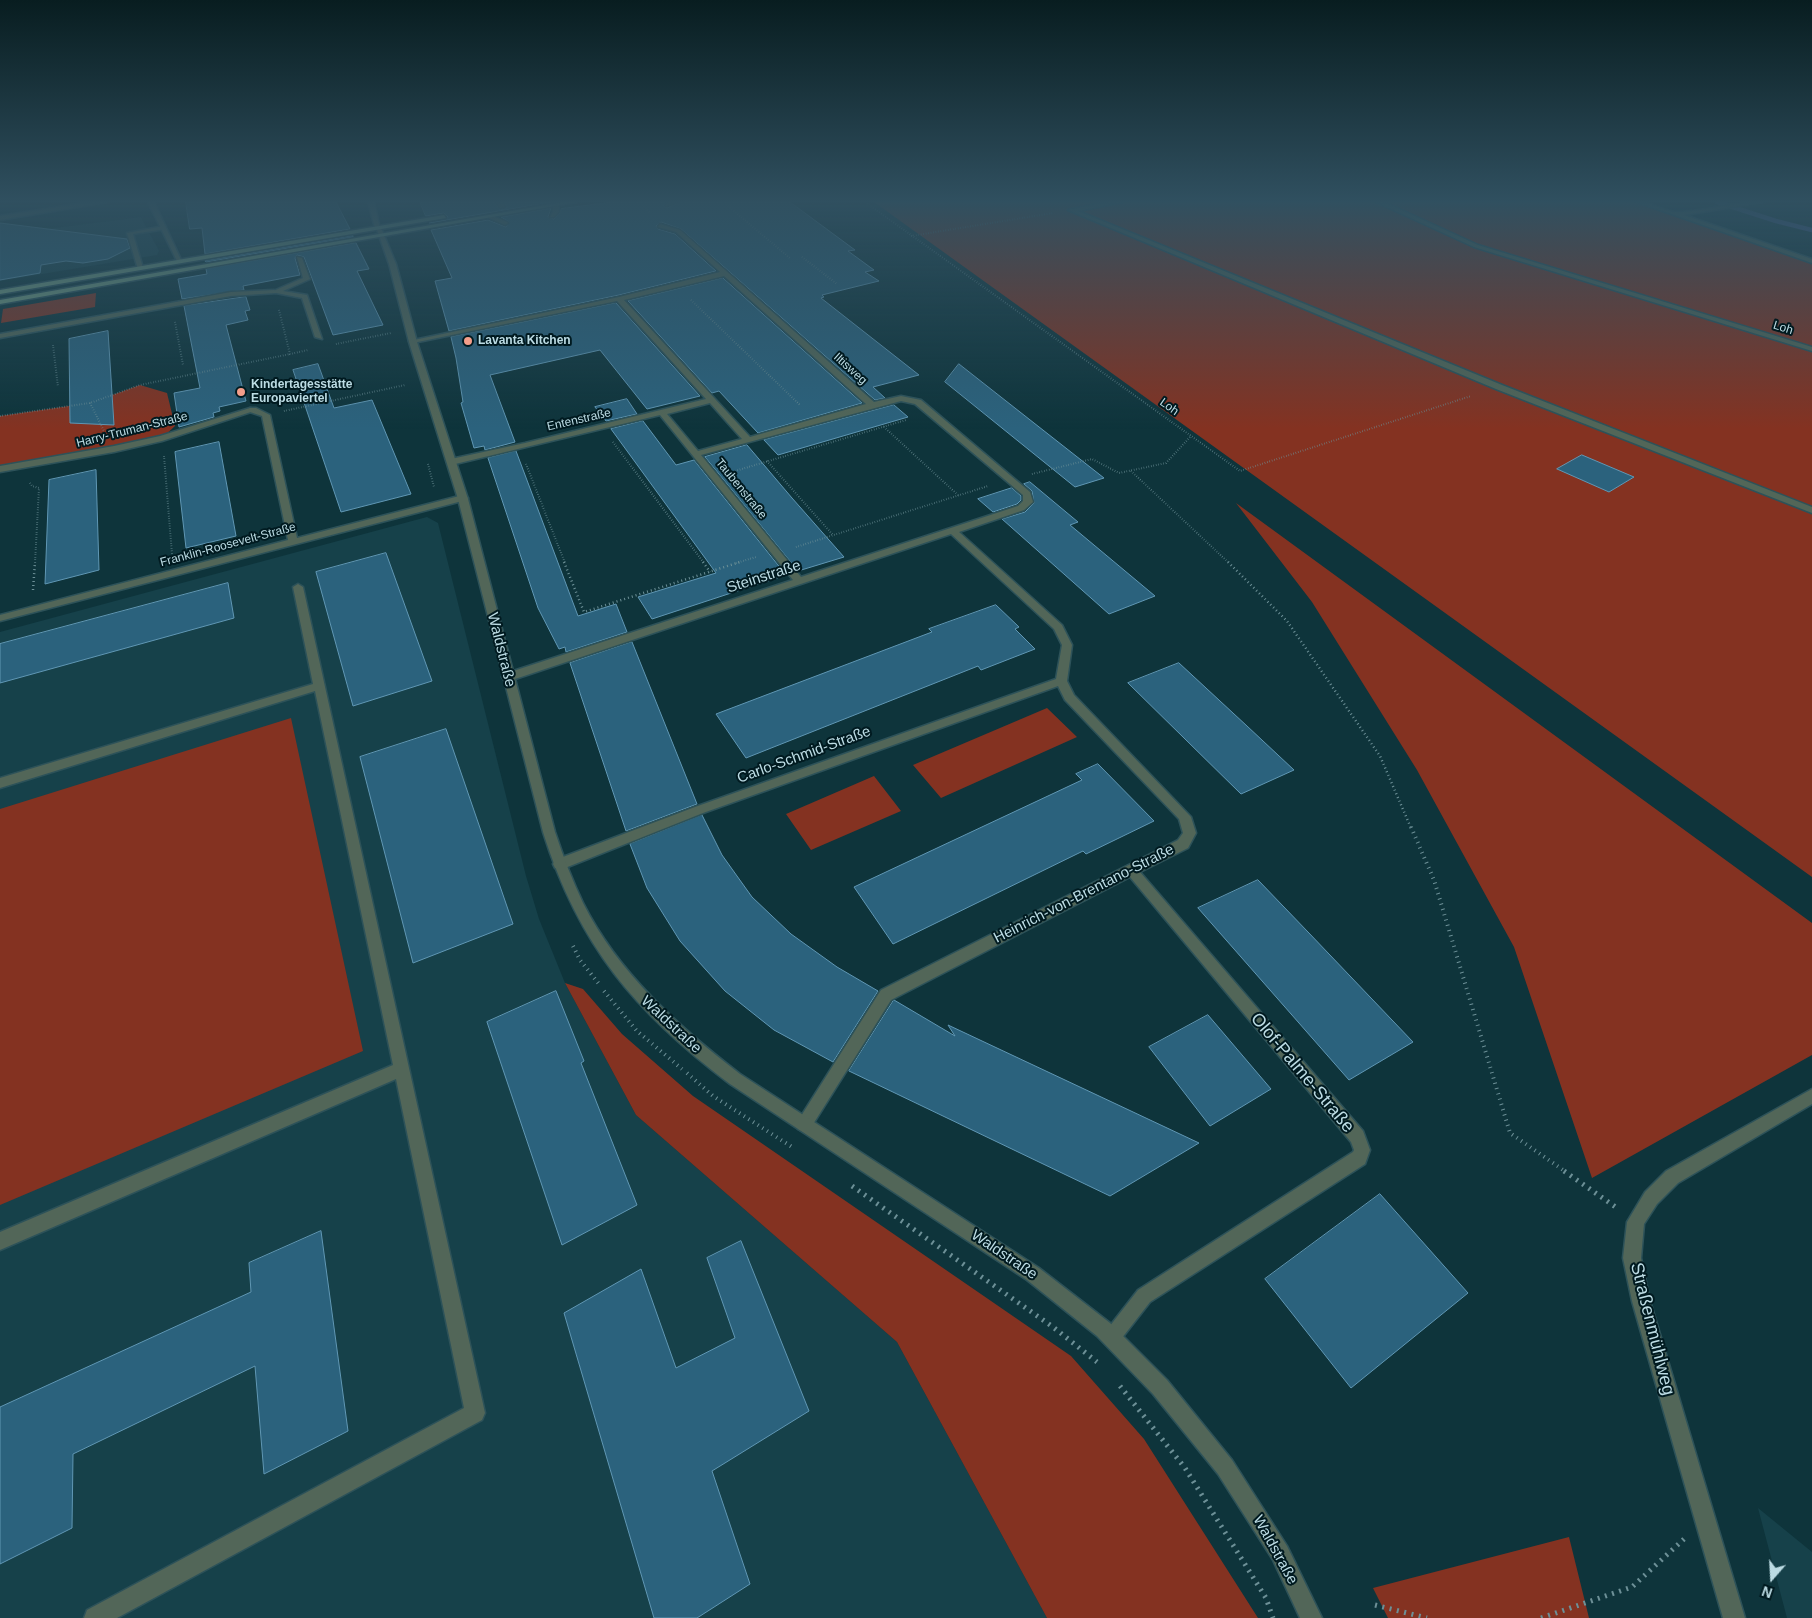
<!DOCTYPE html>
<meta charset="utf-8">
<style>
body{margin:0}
#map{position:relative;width:1812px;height:1618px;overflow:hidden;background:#0e343b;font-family:Helvetica,sans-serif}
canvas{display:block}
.north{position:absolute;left:1747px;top:1553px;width:50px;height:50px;-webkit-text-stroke:4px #001a20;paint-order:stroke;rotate:199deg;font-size:14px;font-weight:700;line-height:20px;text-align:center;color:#bcdce4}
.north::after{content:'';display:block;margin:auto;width:18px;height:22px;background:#bcdce4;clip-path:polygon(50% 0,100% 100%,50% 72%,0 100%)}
</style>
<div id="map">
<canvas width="1812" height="1618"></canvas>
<div class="north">N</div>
</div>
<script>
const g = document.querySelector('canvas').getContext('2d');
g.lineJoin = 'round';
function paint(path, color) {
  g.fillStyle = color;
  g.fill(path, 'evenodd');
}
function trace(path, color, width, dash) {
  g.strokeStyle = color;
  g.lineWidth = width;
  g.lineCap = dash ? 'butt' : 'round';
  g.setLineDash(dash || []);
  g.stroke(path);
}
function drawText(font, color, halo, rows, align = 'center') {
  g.font = font + ' Helvetica,sans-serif';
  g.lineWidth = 4;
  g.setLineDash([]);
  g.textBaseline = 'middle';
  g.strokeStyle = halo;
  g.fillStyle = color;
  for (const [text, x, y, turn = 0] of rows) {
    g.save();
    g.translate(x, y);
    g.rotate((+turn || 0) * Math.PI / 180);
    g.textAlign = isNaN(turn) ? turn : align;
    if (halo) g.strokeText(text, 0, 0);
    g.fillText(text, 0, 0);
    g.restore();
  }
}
paint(new Path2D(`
 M141 217 159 251 157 255 0 281V235Z
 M427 517 438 523 526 876 539 919 565 983 636 1115 897 1342 1047 1618H0V632Z
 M1758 1508 1812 1552V1618H1787Z`), '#16414a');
paint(new Path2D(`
 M874 202H1638L1812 262V877Z
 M96 293 95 307 1 323 3 309Z
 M140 385 167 393 175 426 162 438 0 469V416L90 403Z
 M1236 503 1812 923V1055L1592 1178 1514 947 1417 770 1312 602Z
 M1047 708 1077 737 941 798 913 765Z
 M291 718 363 1051 0 1205V809Z
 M874 776 901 811 811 850 786 814Z
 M565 983 583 989 622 1034 693 1096 1071 1356 1144 1439 1258 1618H1047L897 1342 636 1115Z
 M1569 1537 1589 1618H1388L1373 1588Z`), '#843221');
trace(new Path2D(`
 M1717 202 1776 221 1812 230`), '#4e5ca7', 4.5);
const building = new Path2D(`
 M186 202H336L350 229 205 254 202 228 190 229Z
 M420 202H494L500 210 507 208 504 202H551L429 223 446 220 448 217 444 213 426 216Z
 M613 202H665L664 206 667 208 680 202H790L855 250 848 251 874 270 865 272 879 281 822 295 824 297 821 298 919 375 873 387 885 398 875 400 681 229 661 222 656 226 658 229 675 234 716 271 619 295 449 331 435 281 452 278 431 230 488 220 506 227 509 222 501 217 551 208 548 217 554 219 560 213 561 209Z
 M0 223 127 239 130 248 108 259 83 263 66 261 41 265 40 273 0 280Z
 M353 236V237L206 262 205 261Z
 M356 243 369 269 357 271 383 325 333 335 304 257 297 255 295 258 300 275 243 286 244 290 182 299 178 279 207 274 206 269Z
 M723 278 862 403 758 433 719 391 712 393 628 301Z
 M246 297 250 310 245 311 248 320 226 325 246 401 219 407 220 411 213 413 214 417 179 427 174 393 200 388 184 306Z
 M616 303 700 396 647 409 600 350 490 375 515 442 485 450 484 446 474 448 461 403 463 402 456 358 451 337Z
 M108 331 114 425 70 423 69 339Z
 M318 364 334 408 372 400 411 494 341 512 293 370Z
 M959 364 1034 423 1104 478 1075 487 945 382Z
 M627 399 637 414 606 421 595 407Z
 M894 405 908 417 778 455 764 440Z
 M643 421 676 465 694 460 786 575 652 619 638 597 716 573 611 429Z
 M219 442 236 536 186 548 175 452Z
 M747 445 792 498 844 557 798 571 705 457Z
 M516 451 578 616 616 604 627 632 566 652 565 647 559 649 538 608 488 458Z
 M1582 455 1634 477 1609 492 1557 469Z
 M96 470 99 570 45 584 49 480Z
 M1030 482 1078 522 1070 525 1155 596 1109 614 1002 519 1025 512 1034 503 1032 491 1024 484Z
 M1012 488 1021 496V500L1017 504 993 512 978 499Z
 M386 553 432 681 353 706 316 572Z
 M228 583 234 618 0 683V644Z
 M996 605 1019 627 1015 629 1035 649 981 670 978 666 746 758 716 714 932 632 929 629Z
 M632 642 697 804 626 831 570 663Z
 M1179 663 1247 726 1294 770 1241 794 1128 683Z
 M446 729 513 924 413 963 360 757Z
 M1098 764 1154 821 1086 854 1083 851 893 944 854 887 1082 780 1076 774Z
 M702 815 722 855 752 897 791 934 837 967 878 991 833 1062 774 1030 725 991 680 941 647 888 630 844Z
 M1258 880 1308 932 1413 1042 1349 1080 1198 908Z
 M556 991 584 1061 581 1063 637 1205 562 1245 487 1022Z
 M894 1000 955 1036 948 1025 1199 1143 1110 1196 849 1071Z
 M1208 1015 1271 1089 1210 1126 1149 1047Z
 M1380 1194 1468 1293 1351 1388 1265 1279Z
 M321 1231 348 1431 264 1474 255 1366 73 1454 72 1528 0 1564V1407L251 1292 249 1263Z
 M741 1241 809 1411 712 1471 750 1584 697 1618H654L564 1313 641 1269 676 1368 735 1338 707 1258Z`);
paint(building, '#2b627d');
trace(building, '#6097b4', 1);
const service = new Path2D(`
 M91 202H107L0 220V216Z
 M496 202H502L505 207 500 208Z
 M669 202H678L666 206V204Z
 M1107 202H1122L1078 211 1502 385 1812 507V513L1496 389 1068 210Z
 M1376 202H1384L1478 245 1812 347V351L1474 247Z
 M1637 202C1652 202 1666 213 1679 212 1707 211 1734 202 1762 202L1684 215 1812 259V263Z
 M556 203 559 205V212L554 217H550L553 212V205Z
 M491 215 507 222 508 223 505 225 489 218Z
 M164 226 166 229 133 234 143 268 138 269 127 233Z
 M297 257 302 258 310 279 283 291 307 295 322 339 315 337 302 298 271 292 303 278Z
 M298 584 303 587 485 1413 482 1420 117 1618H84L87 1610 464 1408 396 1079 0 1250V1232L393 1065 315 691 0 788V778L313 684 293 587Z`);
const pedestrian = new Path2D(`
 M250 408 257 410 162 441 114 452 0 472V466L114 446 160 436Z`);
const minor = new Path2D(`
 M148 202H154L182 262 177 261Z
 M368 202H374L380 229 375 228Z
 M660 224 680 230 874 402 901 396 921 400 1030 492 1033 502 1024 510 959 532 1062 625 1072 645 1067 681 1074 695 1191 817 1196 833 1188 848 1140 872 1363 1131 1370 1150 1365 1164 1150 1302 1118 1343 1112 1346 1106 1343 1103 1337 1106 1331 1138 1290 1353 1152 1354 1150 1351 1142 1130 877 891 1000 810 1129 804 1132 798 1129 796 1124 881 990 1178 840 1183 833 1179 819 1065 700 1058 686 703 813 565 868 560 869 555 868 553 864 555 860 695 807 1056 679 1062 645 1054 629 951 534 512 680H504L502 677 504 674 793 580 660 415 451 465 447 462 451 459 525 443 706 399 617 301 413 343 409 341 619 297 720 272 676 232 658 227ZM724 276 866 404 750 437 624 300ZM901 401 915 404 1023 495V501L1018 506 801 577 701 455ZM710 403 742 439 698 451 667 414Z
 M274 290 277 292 276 293 231 296 0 338V334L231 292Z
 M250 408H256L270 415 297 538 463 495 468 498 466 500 0 621V615L288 540 262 416 250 412Z
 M1812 1089V1104L1678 1183 1657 1204 1644 1224 1641 1258 1650 1301 1745 1618H1723L1632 1301 1623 1258 1627 1222 1645 1192 1666 1171Z`);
const tertiary = new Path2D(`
 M376 227 381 228 396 264 417 342 468 499 555 832C563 856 572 880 583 903 618 973 679 1027 740 1074L1039 1268 1110 1323 1167 1380 1232 1460 1287 1546 1322 1618H1300L1273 1560 1218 1474 1153 1394 1097 1336 1027 1280 730 1084C635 1012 579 946 543 832L458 499 409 342 389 264Z`);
const primary = new Path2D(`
 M563 202H577L0 304V300Z
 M444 215 446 218 0 294V290Z`);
trace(service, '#2d5259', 3);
trace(pedestrian, '#2d5259', 3);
trace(minor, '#2d5259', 3);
trace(tertiary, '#2d5259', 3);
trace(primary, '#2d5259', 3);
trace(new Path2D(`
 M641 202 650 213
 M865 202 1240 471 1471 396
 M728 206 791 259
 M911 236 1053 213
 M802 257 837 284
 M691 300 800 405
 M279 310 290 354 308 350
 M175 322 183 365
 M336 344 391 333
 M53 345 58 387
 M90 403 104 431
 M284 411 405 385
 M0 416 90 403 140 385 290 354
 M884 427 958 495
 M613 442 704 563
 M164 456 172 554
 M767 461 833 535
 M428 464 434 487
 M526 464 565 563
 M735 471 906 420
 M1131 471 1229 563
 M1032 474 1092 459 1119 473 1166 463 1191 436
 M30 483 32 486 39 488 35 563
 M796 547 988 486
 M736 563 756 557`), '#6d9097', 2, [0.5, 2]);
trace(new Path2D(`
 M564 562 584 612 740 562
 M703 562 710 572
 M1228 562 1287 621 1380 756 1411 828
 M33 590 35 562`), '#6d9097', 2.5, [1, 3]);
trace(new Path2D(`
 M1411 827 1434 880 1510 1133 1566 1172
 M573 946 580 960 599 984
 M604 991 637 1031 682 1069
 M687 1073 713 1096 792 1147`), '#6d9097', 4, [1, 4.5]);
trace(new Path2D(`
 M1564 1171 1617 1208
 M852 1186 1053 1327 1097 1362
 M1120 1386 1185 1468 1266 1598 1273 1618
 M1375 1605 1427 1618
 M1541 1618 1632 1587 1684 1539`), '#6d9097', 5, [2, 5.5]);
paint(service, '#526658');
paint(pedestrian, '#526658');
paint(minor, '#526658');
paint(tertiary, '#526658');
paint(primary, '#749c80');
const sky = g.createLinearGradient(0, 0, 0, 429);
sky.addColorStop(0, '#081d20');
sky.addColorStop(0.47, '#305060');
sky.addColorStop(1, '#30506000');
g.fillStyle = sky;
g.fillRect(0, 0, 1812, 429);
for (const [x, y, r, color] of [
 [468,341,5,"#f49e8a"],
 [241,392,5,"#f49e8a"]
]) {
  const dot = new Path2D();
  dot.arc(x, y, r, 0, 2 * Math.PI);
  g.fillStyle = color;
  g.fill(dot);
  trace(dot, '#001a20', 2);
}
drawText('12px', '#bcdce4', '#001a20', [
 ["Loh",1783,328,17],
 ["Iltisweg",850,369,42],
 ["Loh",1169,407,35],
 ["Entenstraße",579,420,-13],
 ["Harry-Truman-Straße",132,430,-14],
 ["Taubenstraße",741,489,51],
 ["Franklin-Roosevelt-Straße",228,545,-15]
]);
drawText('bold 12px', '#bcdce4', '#001a20', [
 ["Lavanta Kitchen",478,341],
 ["Kindertagesstätte",251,385],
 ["Europaviertel",251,399]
], 'left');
drawText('15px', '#bcdce4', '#001a20', [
 ["Steinstraße",764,577,-18],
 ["Waldstraße",501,650,76],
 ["Carlo-Schmid-Straße",804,755,-20],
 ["Heinrich-von-Brentano-Straße",1084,894,-27],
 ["Waldstraße",671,1025,43],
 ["Waldstraße",1004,1255,34],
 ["Waldstraße",1275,1550,61]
]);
drawText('18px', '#bcdce4', '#001a20', [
 ["Olof-Palme-Straße",1302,1073,50],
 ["Straßenmühlweg",1652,1329,76]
]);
</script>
